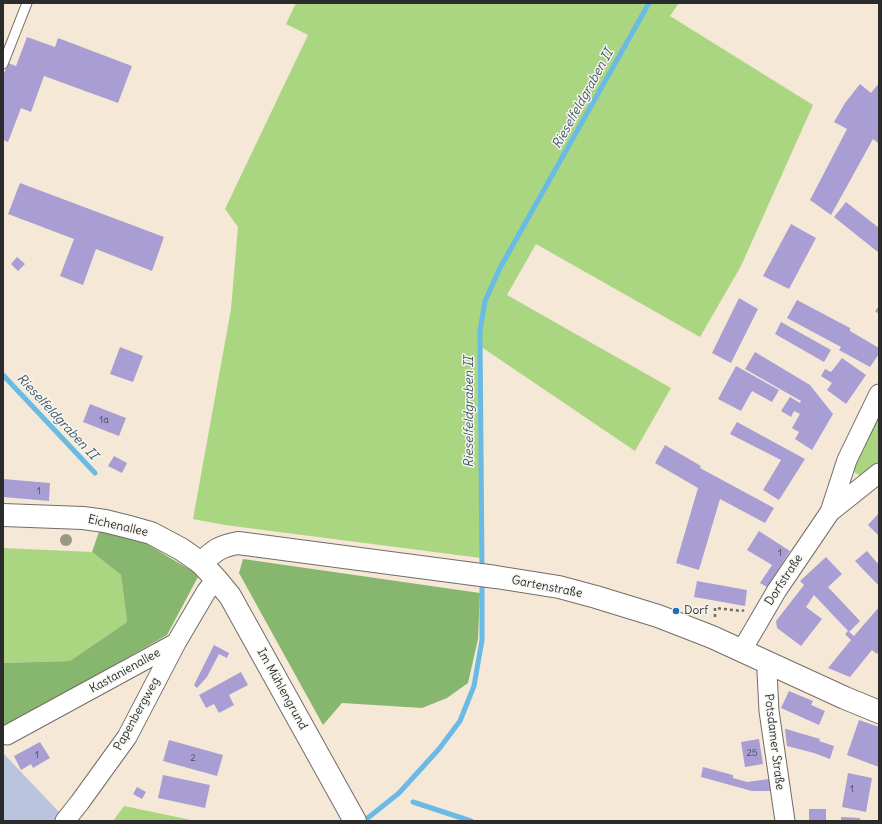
<!DOCTYPE html>
<meta charset="utf-8">
<style>
body{margin:0}
#map{position:relative;width:882px;height:824px;overflow:hidden;background:#f5e8d7;font-family:Delius,sans-serif}
canvas{display:block}
.frame{position:absolute;inset:0;border:4px solid #2b2b2b;pointer-events:none}
</style>
<div id="map">
<canvas width="882" height="824"></canvas>
<div class="frame"></div>
</div>
<script>
const g = document.querySelector('canvas').getContext('2d');
g.lineJoin = 'round';
function paint(path, color) {
  g.fillStyle = color;
  g.fill(path, 'evenodd');
}
function trace(path, color, width, dash) {
  g.strokeStyle = color;
  g.lineWidth = width;
  g.lineCap = dash ? 'butt' : 'round';
  g.setLineDash(dash || []);
  g.stroke(path);
}
function drawText(font, color, halo, rows, align = 'center') {
  g.font = font + ' Delius,sans-serif';
  g.lineWidth = 3;
  g.setLineDash([]);
  g.textBaseline = 'middle';
  g.strokeStyle = halo;
  g.fillStyle = color;
  for (const [text, x, y, turn = 0] of rows) {
    g.save();
    g.translate(x, y);
    g.rotate((+turn || 0) * Math.PI / 180);
    g.textAlign = isNaN(turn) ? turn : align;
    if (halo) g.strokeText(text, 0, 0);
    g.fillText(text, 0, 0);
    g.restore();
  }
}
paint(new Path2D(`
 M3 753 60 813 54 821H3Z`), '#bac4de');
paint(new Path2D(`
 M296 3H679L670 16 813 105 741 266 700 337 536 244 507 295 671 388 635 451 480 346 481 558 225 525 193 519 231 309 238 227 225 209 308 35 286 24Z
 M879 404V466L861 476 854 472 850 462Z
 M3 548 92 552 121 575 127 622 70 661 3 663Z
 M124 806 196 821H113Z`), '#aad581');
paint(new Path2D(`
 M100 529 145 543 199 575 167 635 3 729V663L70 661 127 622 121 575 92 552Z
 M243 559 480 593 478 639 468 683 447 698 422 708 342 703 323 725 239 573Z`), '#87b66f');
trace(new Path2D(`
 M3 375 95 473
 M482 571 480 331 485 301 500 268 649 3
 M413 802 471 821
 M364 821 399 793 439 749 460 721 474 686 482 640V581`), '#69bae4', 5);
paint(new Path2D(`
 M27 37 55 47 58 38 132 66 118 103 44 76 31 112 21 108 8 142 3 140V76L8 63 16 66Z
 M879 83V144L873 139 831 215 810 200 847 129 834 122 845 103 860 84 871 93Z
 M20 183 164 237 152 271 96 249 83 285 60 276 74 239 8 214Z
 M846 202 879 228V253L834 217Z
 M791 224 816 238 789 289 763 276Z
 M17 257 25 264 18 271 11 264Z
 M739 298 758 309 731 363 712 353Z
 M797 300 850 328V331L879 348V354L870 367 839 350 841 347 787 318Z
 M879 306V314L875 311Z
 M781 322 831 350 824 362 775 334Z
 M120 347 143 356 133 382 110 374Z
 M755 352 810 385 833 414 812 450 795 439 799 432 792 428 800 414 794 411 791 417 781 411 790 397 800 403 801 401 745 369Z
 M842 358 866 375 846 404 827 390 832 383 821 376 825 369 831 372Z
 M736 366 779 390 772 402 752 391 741 411 718 399Z
 M90 404 126 418 119 436 83 422Z
 M737 422 805 459 779 500 763 490 781 460 730 434Z
 M665 445 701 466 700 468 774 508 765 523 720 499 699 570 676 563 698 488 655 463Z
 M114 456 127 463 122 473 108 466Z
 M3 479 50 483 49 501 3 497Z
 M879 513V536L868 525Z
 M759 531 790 551 767 587 760 583 772 565 747 550Z
 M867 551 879 565V586L855 561Z
 M826 557 842 574 828 587 860 621 849 632 814 595 806 607 822 619 801 646 777 628 776 621 804 585 800 581Z
 M697 581 747 590 745 606 694 597Z
 M879 607V651L877 654 872 650 850 677 828 668 851 640 845 634 848 631 854 636Z
 M214 645 229 653 227 658 219 654 207 677 197 688 194 685Z
 M241 672 248 685 229 695 234 705 219 713 214 704 206 708 199 695Z
 M789 691 813 701 811 705 825 711 819 725 781 708Z
 M859 720 879 727V767L847 755Z
 M785 729H786L820 739 819 741 834 746 830 759 814 753 787 746Z
 M759 739 763 764 745 767 741 742Z
 M169 740 223 755 217 776 163 761Z
 M40 742 50 758 33 768 31 764 21 770 14 756Z
 M703 767 733 775V778L747 782 769 779 771 791H752L701 777Z
 M848 773 872 778 866 812 842 807Z
 M163 775 210 785 205 808 158 798Z
 M137 787 146 792 142 799 133 794Z
 M809 809H826V821H809Z
 M841 817 860 818V821H841Z`), '#a89ed3');
const service = new Path2D(`
 M3 64 27 3`);
const minor = new Path2D(`
 M830 512 847 460 879 394
 M742 650 777 590 830 512 879 473
 M770 663 767 672 769 711 785 821
 M7 735 176 643 206 592 216 579
 M65 821 80 802 127 737 176 643`);
const tertiary = new Path2D(`
 M201 563C214 551 220 546 238 543L496 577 559 587 596 597 658 616 712 637 845 698 879 712`);
const secondary = new Path2D(`
 M3 515 83 518 105 521 129 527 151 533 181 549 201 563 216 579 230 596 355 821`);
trace(service, '#726d67', 11);
trace(minor, '#726d67', 21);
trace(tertiary, '#726d67', 24);
trace(secondary, '#726d67', 24);
trace(new Path2D(`
 M715 617V608L742 611 744 610`), '#726d67', 2.5, [3, 3]);
trace(service, '#fff', 9);
trace(minor, '#fff', 19);
trace(tertiary, '#fff', 22);
trace(secondary, '#fff', 22);
g.fillStyle = '#989884';
for (const [x, y] of [
 [66,540]
]) {
  g.beginPath();
  g.arc(x, y, 6, 0, 2 * Math.PI);
  g.fill();
}
for (const [x, y, r, color] of [
 [676,611,4,"#1f6fb2"]
]) {
  const dot = new Path2D();
  dot.arc(x, y, r, 0, 2 * Math.PI);
  g.fillStyle = color;
  g.fill(dot);
  trace(dot, '#f6f6f2', 1.5);
}
drawText('10px', '#4a4855', null, [
 ["1a",104,420],
 ["1",39,491],
 ["1",780,553],
 ["25",752,753],
 ["1",37,755],
 ["2",193,758],
 ["1",852,789]
]);
drawText('12px', '#2b2b2b', '#f6f6f2', [
 ["Eichenallee",118,526,13],
 ["Dorfstraße",784,580,-57],
 ["Gartenstraße",547,587,11],
 ["Kastanienallee",125,671,-29],
 ["Im Mühlengrund",282,689,61],
 ["Papenbergweg",137,714,-61],
 ["Potsdamer Straße",774,742,83]
]);
drawText('12px', '#2b2b2b', '#f6f6f2', [
 ["Dorf",684,611]
], 'left');
drawText('italic 13px', '#3e5662', '#f6f6f2', [
 ["Rieselfeldgraben II",583,99,-61],
 ["Rieselfeldgraben II",469,412,-90],
 ["Rieselfeldgraben II",57,417,47]
]);
</script>
